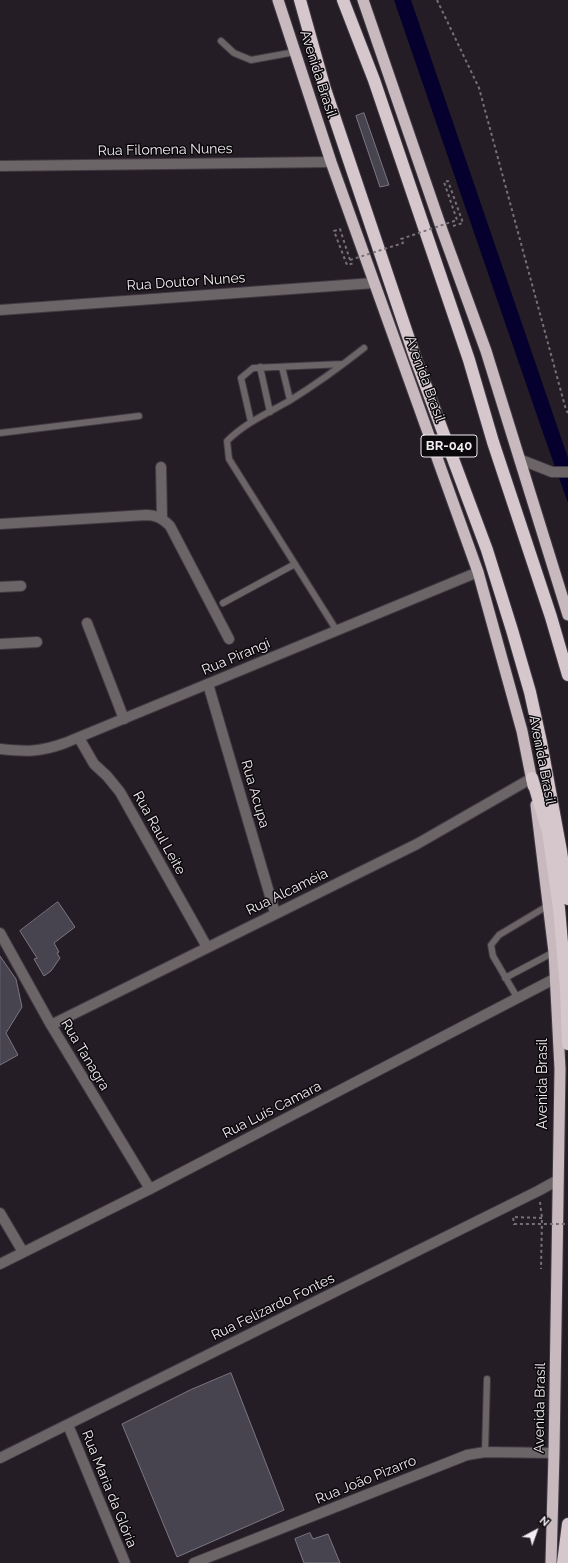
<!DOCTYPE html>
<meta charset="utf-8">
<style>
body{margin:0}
#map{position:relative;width:568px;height:1563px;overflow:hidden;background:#251d25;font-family:Raleway,sans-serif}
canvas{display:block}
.north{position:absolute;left:516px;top:1511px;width:40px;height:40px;-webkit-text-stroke:3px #0c090c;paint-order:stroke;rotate:41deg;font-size:11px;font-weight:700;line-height:16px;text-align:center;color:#f2edf2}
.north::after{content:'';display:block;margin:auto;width:14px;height:18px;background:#f2edf2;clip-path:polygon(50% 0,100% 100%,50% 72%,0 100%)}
</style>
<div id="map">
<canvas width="568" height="1563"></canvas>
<div class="north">N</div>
</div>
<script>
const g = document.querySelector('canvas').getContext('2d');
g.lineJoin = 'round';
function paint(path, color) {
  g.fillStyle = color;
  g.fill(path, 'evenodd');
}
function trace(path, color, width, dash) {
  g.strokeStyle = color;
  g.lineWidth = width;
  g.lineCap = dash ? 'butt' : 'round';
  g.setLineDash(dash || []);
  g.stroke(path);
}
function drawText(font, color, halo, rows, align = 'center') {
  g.font = font + ' Raleway,sans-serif';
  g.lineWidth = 3;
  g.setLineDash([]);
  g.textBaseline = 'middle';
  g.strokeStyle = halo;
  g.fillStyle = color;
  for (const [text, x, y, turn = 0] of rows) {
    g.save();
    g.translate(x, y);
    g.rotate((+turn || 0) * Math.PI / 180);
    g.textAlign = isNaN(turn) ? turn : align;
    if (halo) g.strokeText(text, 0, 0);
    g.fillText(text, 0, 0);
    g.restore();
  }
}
paint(new Path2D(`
 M394 0H411L568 458V503L542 430Z`), '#05002d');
const building = new Path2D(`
 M364 113 389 185 380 187 356 116Z
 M58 902 75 927 54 943 59 952 57 953 60 958 51 971 44 976 34 959 37 958 20 931Z
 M0 956 16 979 22 1007 6 1033 18 1055 0 1065Z
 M231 1373 284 1510 177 1557 122 1424 190 1390Z
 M310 1533 313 1539 328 1534 340 1563H304L295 1539Z`);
paint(building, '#48444f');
trace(building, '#7a7683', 1);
const service = new Path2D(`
 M221 41 234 53 251 60 295 52
 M260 367 270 412
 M282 367 290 400
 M251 422 241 378 253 368 343 364
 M0 433 139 416
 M223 603 295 564
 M337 631 229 459 227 441C245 423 268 413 289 401 315 385 340 367 364 348
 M505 978 554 952
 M518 999 493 956 491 945 499 935 549 905
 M485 1452 487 1379`);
const minor = new Path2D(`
 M0 166 331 162
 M0 310 374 283
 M519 459 552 472H568
 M161 467 162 519
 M0 524 146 515C156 515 162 518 170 526L229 639
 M0 587 21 586
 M87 623 124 719
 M0 644 37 642
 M208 684 275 913
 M79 738 94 764 107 776 120 792 207 947
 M0 933 51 1025 150 1189
 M51 1025 417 844 532 778
 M0 1213 23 1252
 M0 1264 150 1189 556 978
 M68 1425 125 1563
 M0 1458 538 1191 558 1180
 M194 1563 467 1455 485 1452 554 1453`);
const tertiary = new Path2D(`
 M0 749C26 752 40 752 65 743L478 572`);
const trunk = new Path2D(`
 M278 0 331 162 478 572 522 731 533 786
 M363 0 442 230 486 351 568 615
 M536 805 554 952 560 1069 554 1453 551 1563`);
const motorway = new Path2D(`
 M300 0 325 89 415 357 487 550 512 630 530 692 541 742 561 851 568 899
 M343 0 374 80 469 360 493 442 551 617 568 675
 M532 778 548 832 559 908 566 989 568 1044
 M563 1563 568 1524`);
trace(service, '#423a42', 8);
trace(minor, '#423a42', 12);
trace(tertiary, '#423a42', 12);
trace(trunk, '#423a42', 13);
trace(motorway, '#423a42', 14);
trace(new Path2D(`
 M437 0 479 88 566 410 568 413
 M453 226 463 223 448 181 444 182 457 220
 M350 260 340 229 334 231 347 265 355 263
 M540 1202 542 1218 541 1269`), '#777077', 2, [3, 3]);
trace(service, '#6b6568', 6);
trace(minor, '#6b6568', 10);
trace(tertiary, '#6b6568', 10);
trace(trunk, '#c7b9be', 11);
trace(motorway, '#d6c7cd', 12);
trace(new Path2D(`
 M350 260 403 243 401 239 457 220
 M542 1218 513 1217 514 1224H568`), '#777077', 2, [3, 3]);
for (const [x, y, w] of [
 [449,446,56]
]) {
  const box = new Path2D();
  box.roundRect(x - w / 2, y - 11, w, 22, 3);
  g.fillStyle = '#0c090c';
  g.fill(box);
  trace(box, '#f2edf2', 1);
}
drawText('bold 13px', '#f2edf2', null, [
 ["BR-040",449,446]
]);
drawText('14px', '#f2edf2', '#0c090c', [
 ["Avenida Brasil",318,74,72],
 ["Rua Filomena Nunes",165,150,-1],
 ["Rua Doutor Nunes",186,282,-4],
 ["Avenida Brasil",425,379,70],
 ["Rua Pirangi",236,657,-23],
 ["Avenida Brasil",542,760,79],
 ["Rua Acupa",255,794,74],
 ["Rua Raul Leite",159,833,61],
 ["Rua Alcaméia",287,892,-26],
 ["Rua Tanagra",85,1055,59],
 ["Avenida Brasil",543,1084,-90],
 ["Rua Luís Camara",272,1110,-27],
 ["Rua Felizardo Fontes",273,1307,-26],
 ["Avenida Brasil",540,1408,-89],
 ["Rua João Pizarro",366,1480,-22],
 ["Rua Maria da Glória",109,1489,68]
]);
</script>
